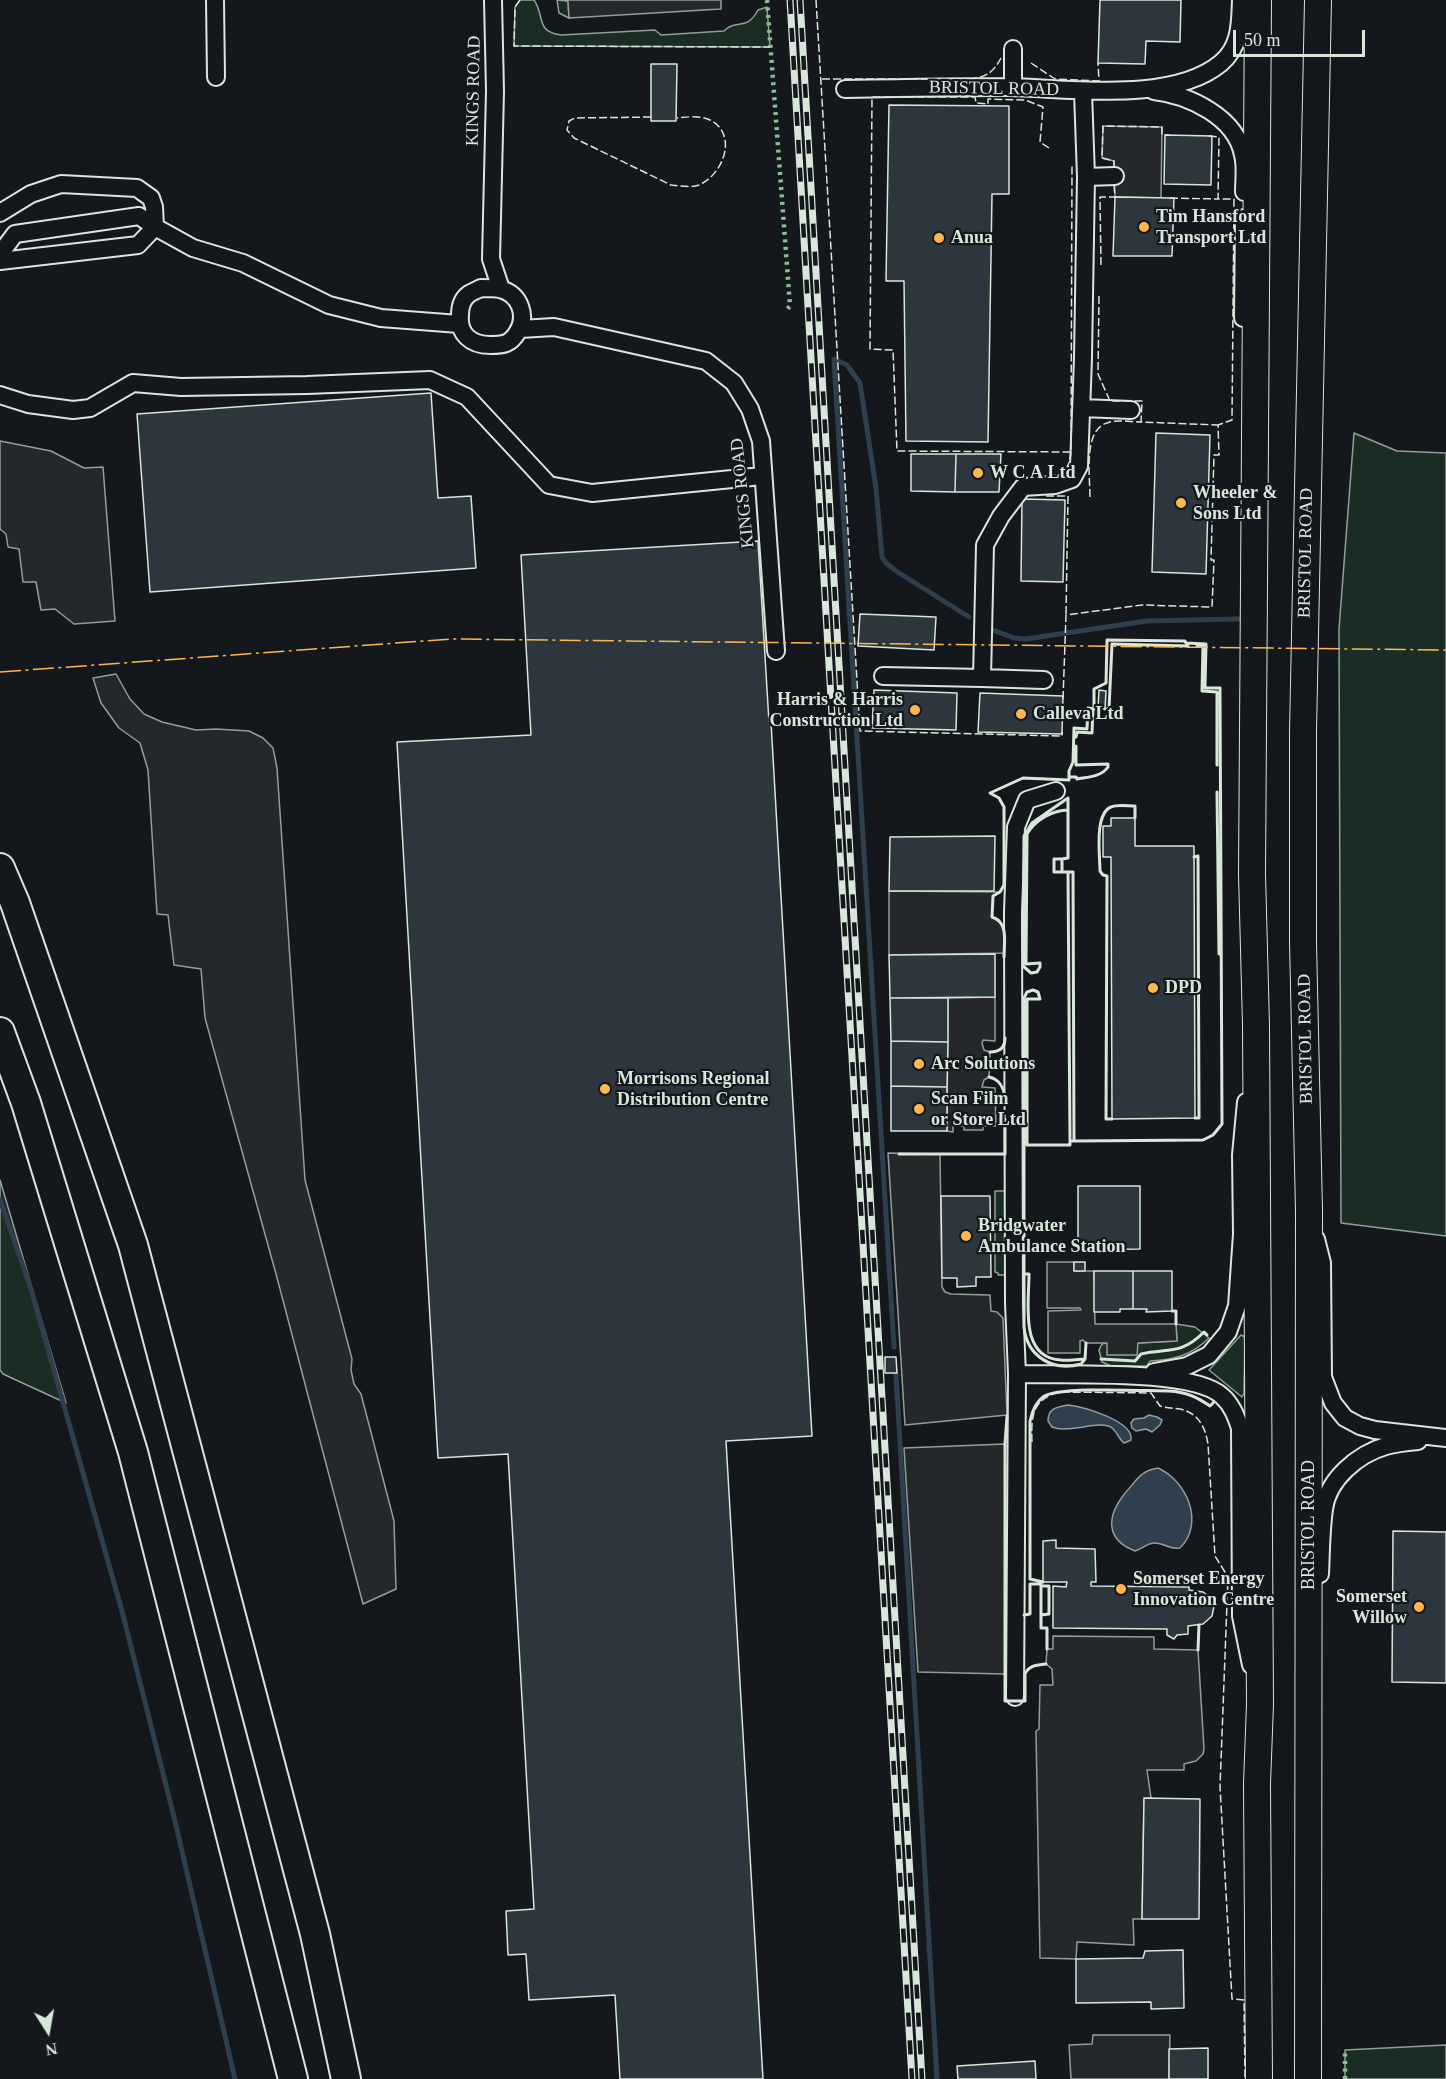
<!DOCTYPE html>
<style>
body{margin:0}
#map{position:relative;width:1446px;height:2079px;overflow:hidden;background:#14181c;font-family:Georgia,serif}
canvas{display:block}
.north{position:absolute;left:18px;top:2001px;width:60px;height:60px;-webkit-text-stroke:4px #14181c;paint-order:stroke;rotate:169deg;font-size:16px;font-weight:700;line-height:24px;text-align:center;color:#d8e6dc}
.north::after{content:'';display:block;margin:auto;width:21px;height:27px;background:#d8e6dc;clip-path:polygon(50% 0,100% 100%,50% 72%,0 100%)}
.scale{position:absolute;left:1233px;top:30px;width:132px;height:27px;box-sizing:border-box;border:3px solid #d8e6dc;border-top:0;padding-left:8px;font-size:18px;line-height:21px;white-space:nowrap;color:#d8e6dc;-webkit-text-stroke:4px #14181c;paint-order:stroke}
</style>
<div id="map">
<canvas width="1446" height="2079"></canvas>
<div class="north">N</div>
<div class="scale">50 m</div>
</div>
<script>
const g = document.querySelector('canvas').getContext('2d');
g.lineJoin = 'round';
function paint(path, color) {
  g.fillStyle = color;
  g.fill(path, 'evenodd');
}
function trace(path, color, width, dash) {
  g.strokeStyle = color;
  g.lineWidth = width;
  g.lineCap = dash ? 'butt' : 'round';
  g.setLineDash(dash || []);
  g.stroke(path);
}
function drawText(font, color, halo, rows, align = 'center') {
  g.font = font + ' Georgia,serif';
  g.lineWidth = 4.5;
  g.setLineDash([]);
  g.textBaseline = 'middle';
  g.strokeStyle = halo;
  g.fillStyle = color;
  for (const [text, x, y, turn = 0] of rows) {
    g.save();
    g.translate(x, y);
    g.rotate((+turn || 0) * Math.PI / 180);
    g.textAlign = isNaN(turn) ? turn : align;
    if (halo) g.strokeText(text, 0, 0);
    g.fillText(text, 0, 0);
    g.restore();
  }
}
const green = new Path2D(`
 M520 0H534C545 15 535 32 561 35L655 30 661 35 724 31C737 18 746 32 758 10L767 7 770 47 514 46 515 7Z
 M557 0 568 1 569 18 559 13Z
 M1354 433 1397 451 1446 453V1236L1341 1223 1339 629Z
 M0 1180 66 1403 3 1374 0 1370Z
 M995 1191H1005V1275H998V1273L995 1272Z
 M1176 1324 1195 1327 1209 1338C1192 1355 1174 1360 1150 1361L1147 1366H1111L1102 1362 1099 1350 1102 1344 1107 1343 1137 1355V1343L1177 1341Z
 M1241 1335 1245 1337 1244 1393 1242 1397 1209 1370Z
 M1446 2045V2079H1345V2050Z`);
paint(green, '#1a2d24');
trace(green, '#939e99', 1.5);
const parking = new Path2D(`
 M562 0H721V9L569 18 568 1Z
 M1103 126 1162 127 1161 198 1115 197 1114 161 1102 158Z
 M0 441 51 451 84 468 103 467 115 621 74 624 55 609 41 610 36 582H23L19 549 8 547 6 534 0 529Z
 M116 674 130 699 144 714 162 722 196 730 216 729 249 731 263 738 273 748 277 768 305 1180 352 1359 351 1370 354 1384 361 1394 394 1521 396 1589 363 1604 276 1274 205 1018 201 969 174 965 168 915 157 914 148 770 140 743 119 728 101 703 93 678Z
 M889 891 1000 892 993 896 992 917 999 920 1004 928V953L889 955Z
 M995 997V1041L983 1040 982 1043 984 1050 990 1052 989 1077 984 1080 982 1087 995 1088 996 1126H983V1130H964V1126H953V1132L947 1131 948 998Z
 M888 1153 940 1154 942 1287 945 1292 951 1294 990 1295 991 1311 997 1312 1003 1318 1007 1415 905 1425Z
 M1047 1262H1074V1271H1094L1095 1324H1176L1177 1341 1138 1343 1137 1355H1107V1343H1086L1083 1340 1080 1341V1353H1048V1311L1081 1310 1080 1308H1047Z
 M1005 1444V1674L918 1672 904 1448Z
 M1053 1636 1154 1637V1649L1198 1650 1204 1749 1203 1754 1196 1761 1184 1764V1770H1147L1151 1798 1144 1799 1142 1919H1133L1134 1945 1077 1942 1076 1959 1040 1958 1036 1731 1039 1729 1040 1685H1053L1052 1669 1046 1664 1047 1649H1053Z
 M1093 2035H1170L1169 2079H1071L1069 2045 1092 2044Z`);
paint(parking, '#24282b');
trace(parking, '#939e99', 1.5);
const water = new Path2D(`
 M1068 1405C1084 1407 1134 1421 1131 1440L1124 1443C1119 1439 1117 1432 1112 1428 1101 1419 1069 1434 1052 1427L1048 1421C1048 1408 1057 1407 1068 1405Z
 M1149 1415 1157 1417 1162 1420 1160 1425 1152 1432 1146 1429 1136 1431 1132 1428 1131 1423 1134 1419 1144 1418Z
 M1158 1468C1187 1481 1205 1523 1180 1548 1169 1550 1165 1543 1155 1543 1147 1543 1142 1549 1135 1551 1104 1539 1107 1515 1126 1492 1137 1480 1140 1471 1158 1468Z`);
paint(water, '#2f3f4d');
trace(water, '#939e99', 1.5);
trace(new Path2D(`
 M993 630 1014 638 1026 639 1147 621 1238 619
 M0 1200 31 1289 122 1611 175 1821 235 2079
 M894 1347 834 359 847 365 860 383 876 488 882 557 886 563 896 571 969 617
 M896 1374 937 2079`), '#2f3f4d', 5);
const building = new Path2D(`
 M1100 0H1181L1180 42 1146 41 1145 64 1098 63Z
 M651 64H677L676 121H651Z
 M889 105 1009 106V194H992L988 442 906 441 904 281H886Z
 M1165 135 1212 136 1211 185 1164 184Z
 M1115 197 1174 198 1172 256H1113Z
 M431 393 438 498 471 496 476 568 150 592 137 414Z
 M1156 433 1210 435 1206 574 1152 572Z
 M911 454H956L955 492 911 491Z
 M956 454H1001L999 492H955Z
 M1022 499 1065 500 1063 582 1021 581Z
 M758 541 769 722H771L812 1436 726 1441 763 2079H620L615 1995 529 2000 526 1954 508 1955 506 1911 534 1909 508 1454 438 1458 397 742 531 735 521 555Z
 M860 614 936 617 934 650 858 646Z
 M874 690 957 693 956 730 872 728Z
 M1099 690 1106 691 1105 709 1098 708Z
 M980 693 1063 696 1062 734 978 732Z
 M1111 818H1135V846H1194L1195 1118 1112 1119 1111 857H1103V826H1111Z
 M995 836 994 891H889L890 837Z
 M995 954V997L890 998 889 955Z
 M890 998H948V1042L891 1041Z
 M891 1041 948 1042 947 1087 891 1086Z
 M891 1086 947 1087V1131H891Z
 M1078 1186H1140V1249L1078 1250Z
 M941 1196H990L991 1277H976V1286L957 1287V1278H942Z
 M1074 1262H1085V1271H1074Z
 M1094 1271H1133V1309H1120V1312H1094Z
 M1133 1271H1172V1311L1146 1312 1147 1309H1133Z
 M885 1357H896L897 1373H885Z
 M1393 1531 1446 1532V1683L1392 1682Z
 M1056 1540V1548L1095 1549 1096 1582H1091V1586L1189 1587V1590L1203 1592 1210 1597 1214 1606 1212 1616 1203 1624 1188 1626V1634L1177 1635 1174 1639 1167 1635V1629L1053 1628V1586L1066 1587 1067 1582H1043V1541Z
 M1144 1798 1200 1799 1199 1919H1142Z
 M1183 1950 1184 2008 1151 2009V2002L1076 2003V1959L1143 1958 1145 1951Z
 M1208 2048V2079H1169V2049Z
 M1035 2061 1036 2079H958L957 2066Z`);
paint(building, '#2c363c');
trace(building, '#d8e6dc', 1.5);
const street = new Path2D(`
 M215 0 216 77
 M493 0 495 91 491 259 501 289
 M1013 87V49
 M845 89C899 88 954 87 1009 87 1068 88 1172 104 1221 63 1241 46 1240 23 1241 0
 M1154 91C1189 95 1236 117 1243 155 1246 166 1244 181 1244 192
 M1083 92 1086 177
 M0 213 31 194 61 184 137 188 151 198 154 207 155 227 138 245 0 261
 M0 254 15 234 139 216 155 227 193 248 243 263 329 305 381 318 459 324
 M481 288C487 288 494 288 500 289 520 294 528 316 517 333 510 344 504 345 490 345 471 345 458 334 460 315 460 307 462 299 469 294 472 292 477 290 481 288Z
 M1243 318 1244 218
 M520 329 554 327 706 361 734 383 750 409 761 441 776 651
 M0 395 28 404 73 410 90 408 133 383 181 387 307 385 430 380 467 397 549 485 592 493 762 476
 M1082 408 1131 410
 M883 676 982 678
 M1044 680 982 678 985 545 1001 516 1023 487 1055 485 1072 479 1079 466 1083 358 1086 177 1115 176
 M1056 791 1027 800 1016 827 1013 912 1014 1303 1017 1374C1062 1376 1192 1368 1222 1396 1232 1405 1236 1416 1240 1428L1241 1616 1251 1665
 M1316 1239 1322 1263 1323 1377 1333 1403 1345 1418 1360 1426 1375 1430 1446 1438
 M1154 1372 1187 1366 1209 1355 1228 1332 1237 1306 1242 1234 1241 1155 1246 1102
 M1320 1574C1321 1553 1321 1530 1324 1509 1328 1479 1358 1454 1386 1446 1396 1443 1407 1442 1418 1441
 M1015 1697 1017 1374`);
const primary = new Path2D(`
 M1258 0 1252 874 1256 1025 1260 1704 1257 1784 1259 2079
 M1308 2079 1309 1211 1303 942V732L1318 0`);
const highway = new Path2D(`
 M0 868 15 903 133 1245 315 1934 346 2079
 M0 1032 26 1103 133 1452 293 2079`);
trace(street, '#d8e6dc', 20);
trace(primary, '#d8e6dc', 28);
trace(highway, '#d8e6dc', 32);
trace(street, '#14181c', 16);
trace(primary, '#14181c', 26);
trace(highway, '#14181c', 28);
const rail = new Path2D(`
 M790 0 912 2079
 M800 0 922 2079`);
trace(rail, '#d8e6dc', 7);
trace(rail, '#14181c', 4.5, [14]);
trace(new Path2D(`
 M767 0 790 306 785 312
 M1345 2079V2050`), '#8ac095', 4.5, [3, 4.5]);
trace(new Path2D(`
 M520 0 515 7 514 46 770 47
 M816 0 860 731 1062 736V732
 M1031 63 1055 79 1099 81 1098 63
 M822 79H936
 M969 79C985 78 993 73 1001 58
 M651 117 575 118 569 121 567 130 574 138 671 185C680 186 691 188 699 185 724 174 738 134 710 120 700 115 687 117 677 118
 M1049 148 1040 142 1043 107 1025 100 988 99V104L976 103 975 97H872L870 349 893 350 897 451 1071 452 1072 166
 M1114 168V161L1102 158 1103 126 1162 127V135H1169
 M1114 185 1115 197
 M1170 198 1218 199
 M1101 265 1100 197H1119
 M1099 296 1098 374 1110 401H1142L1141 422 1218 425
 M1046 477C1064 477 1069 469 1071 452
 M1046 496H1068L1066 615
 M1090 497C1090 476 1083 430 1107 423 1118 419 1130 422 1141 422
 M1063 699 1066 615 1142 605 1212 607 1214 560H1211L1214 455H1219L1218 425 1232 420 1234 199H1218L1219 137 1208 136
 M1032 1442C1031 1416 1032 1398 1061 1392L1151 1393 1160 1406C1167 1408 1173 1408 1180 1409 1198 1413 1205 1426 1208 1444L1215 1556 1228 1577 1220 1787 1232 1999 1244 2000 1245 2079`), '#d8e6dc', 1.5, [8, 3]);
trace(new Path2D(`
 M1197 646H1203L1202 691 1217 692V765
 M1105 709H1109L1112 644 1188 646
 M1076 737 1077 732 1092 733 1093 709
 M1069 777H1076L1077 779C1088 777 1101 777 1108 767V764L1076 765V746
 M1217 792 1219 954
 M1068 798V810C1053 810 1035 820 1027 834L1026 964 1040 963V967L1037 972 1031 973 1023 966 1024 836 1032 823Z
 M1194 857 1198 856 1199 1118H1195
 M1062 859H1054V872H1062
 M1068 872H1062V859L1068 858V810
 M1073 872 1074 1141
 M1004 957C1004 943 1009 922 992 917L993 896 1000 892 1004 885V807L999 798 990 793 1023 778 1069 780V771L1073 762 1074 728 1087 729 1088 708 1094 709
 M990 1052C999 1052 1005 1048 1005 1038
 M989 1077C999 1079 1004 1088 1005 1098
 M1112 1119H1106L1107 876 1103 875 1100 871C1100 856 1094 814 1111 807 1117 804 1128 806 1135 806V818
 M1027 1121H1024V998L1027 992 1033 990 1038 992 1040 999H1027V1145H1070V1141H1074L1203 1140 1213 1135 1222 1124 1220 688H1205L1206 644 1186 643 1185 641 1107 640 1106 683 1094 689V709L1098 708
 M1070 1141 1068 872H1073
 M899 1154H1005V1119
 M1024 1274H1029C1029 1303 1019 1358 1061 1360 1069 1361 1077 1359 1085 1359L1081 1364C1052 1372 1027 1356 1024 1327V1121
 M1172 1311H1176V1324
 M1085 1359 1086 1343
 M1101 1359 1135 1361 1141 1354C1169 1348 1181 1355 1204 1332L1207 1335
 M1007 1416 1005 1444V1701H1025V1674C1029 1665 1037 1665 1046 1664
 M1043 1582 1030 1579V1421C1032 1412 1035 1403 1043 1397 1058 1386 1146 1391 1169 1391 1186 1392 1197 1397 1210 1406L1214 1402
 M1041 1586H1049V1614L1041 1615Z
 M1024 1615 1030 1614V1584H1041
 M1041 1615V1628H1047V1649
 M1198 1650 1199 1625`), '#d8e6dc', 3);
trace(new Path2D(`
 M0 672 451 639 1446 650`), '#ffb74d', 1.5, [21, 4.5, 3, 4.5]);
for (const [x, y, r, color] of [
 [1144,227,6,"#ffb74d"],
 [939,238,6,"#ffb74d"],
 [978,473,6,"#ffb74d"],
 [1181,503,6,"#ffb74d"],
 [915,710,6,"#ffb74d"],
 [1021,714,6,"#ffb74d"],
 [1153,988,6,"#ffb74d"],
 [919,1064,6,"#ffb74d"],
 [605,1089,6,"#ffb74d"],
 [919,1109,6,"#ffb74d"],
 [966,1236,6,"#ffb74d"],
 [1121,1589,6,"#ffb74d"],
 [1419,1607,6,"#ffb74d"]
]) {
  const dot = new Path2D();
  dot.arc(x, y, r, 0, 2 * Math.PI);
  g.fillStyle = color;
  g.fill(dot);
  trace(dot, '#14181c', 2);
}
drawText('18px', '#d8e6dc', '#14181c', [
 ["BRISTOL ROAD",994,89,1],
 ["KINGS ROAD",474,91,-89],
 ["KINGS ROAD",743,493,-96],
 ["BRISTOL ROAD",1306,553,-89],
 ["BRISTOL ROAD",1306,1039,-91],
 ["BRISTOL ROAD",1309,1525,-90]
]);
drawText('bold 18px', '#d8e6dc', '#14181c', [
 ["Tim Hansford",1156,217],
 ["Transport Ltd",1156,238],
 ["Anua",951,238],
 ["W C A Ltd",990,473],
 ["Wheeler &",1193,493],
 ["Sons Ltd",1193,514],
 ["Harris & Harris",903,700,"right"],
 ["Construction Ltd",903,721,"right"],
 ["Calleva Ltd",1033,714],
 ["DPD",1165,988],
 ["Arc Solutions",931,1064],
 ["Morrisons Regional",617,1079],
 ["Distribution Centre",617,1100],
 ["Scan Film",931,1099],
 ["or Store Ltd",931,1120],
 ["Bridgwater",978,1226],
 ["Ambulance Station",978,1247],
 ["Somerset Energy",1133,1579],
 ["Innovation Centre",1133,1600],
 ["Somerset",1407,1597,"right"],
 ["Willow",1407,1618,"right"]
], 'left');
</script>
